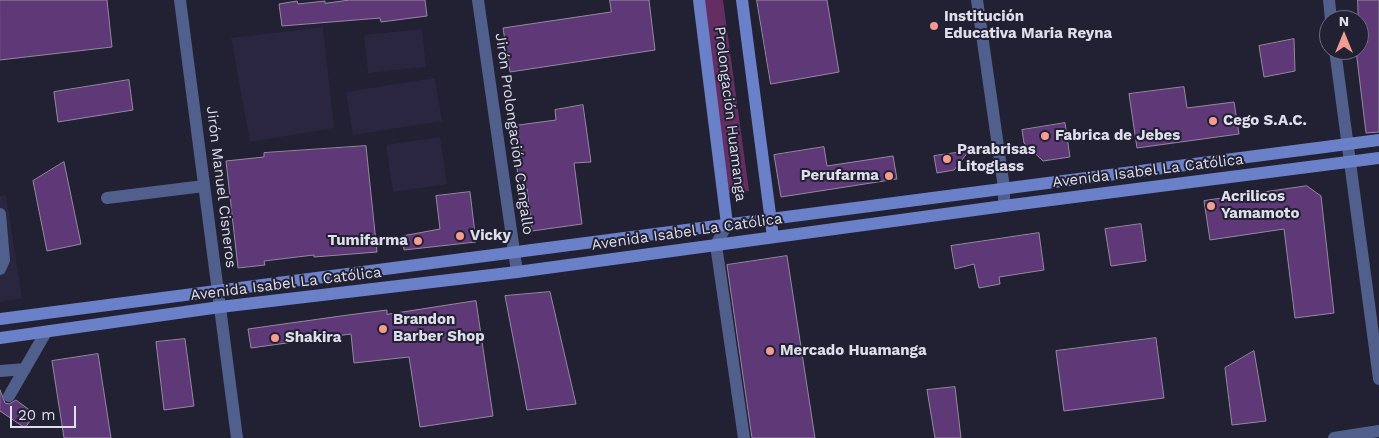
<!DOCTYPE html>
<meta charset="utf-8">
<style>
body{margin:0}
#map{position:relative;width:1379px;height:438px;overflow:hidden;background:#222033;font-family:"Work Sans",sans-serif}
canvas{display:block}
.north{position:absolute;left:1319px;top:10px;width:50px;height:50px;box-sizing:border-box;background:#222033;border:1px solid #6e6c7d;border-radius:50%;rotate:0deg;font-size:14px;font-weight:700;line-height:20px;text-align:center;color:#dfdeeb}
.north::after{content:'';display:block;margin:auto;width:18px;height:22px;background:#f59c90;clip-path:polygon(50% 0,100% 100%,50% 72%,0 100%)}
.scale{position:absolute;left:10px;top:406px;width:66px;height:22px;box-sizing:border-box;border:2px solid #dfdeeb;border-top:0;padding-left:6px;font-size:15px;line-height:18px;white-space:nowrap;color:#dfdeeb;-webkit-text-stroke:4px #222033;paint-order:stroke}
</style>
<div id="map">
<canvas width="1379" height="438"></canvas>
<div class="north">N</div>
<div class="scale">20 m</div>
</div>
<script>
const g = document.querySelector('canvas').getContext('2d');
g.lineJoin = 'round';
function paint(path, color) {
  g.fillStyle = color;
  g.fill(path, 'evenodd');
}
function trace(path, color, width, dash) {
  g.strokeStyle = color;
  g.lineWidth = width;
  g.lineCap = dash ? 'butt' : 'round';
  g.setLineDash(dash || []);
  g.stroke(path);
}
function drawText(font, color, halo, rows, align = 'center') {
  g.font = font + ' "Work Sans",sans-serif';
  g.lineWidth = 4;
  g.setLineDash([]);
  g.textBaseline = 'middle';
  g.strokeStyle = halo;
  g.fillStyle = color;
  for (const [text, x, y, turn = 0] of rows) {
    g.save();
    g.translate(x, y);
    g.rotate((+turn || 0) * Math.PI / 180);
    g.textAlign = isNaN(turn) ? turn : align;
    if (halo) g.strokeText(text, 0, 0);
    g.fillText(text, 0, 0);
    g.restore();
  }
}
paint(new Path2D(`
 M323 27 334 128 250 142 231 38Z
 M422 29 426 67 368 73 364 35Z
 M435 78 442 121 353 135 346 92Z
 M440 137 447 184 393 192 386 145Z
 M6 195 22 298 0 302V196Z`), '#2a263f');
paint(new Path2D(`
 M703 0H723L749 191 729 193Z`), '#652e62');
const building = new Path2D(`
 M0 0H107L112 47 0 60Z
 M350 0H425L427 16 381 22 380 18 282 26 279 4 297 1 298 4 325 1V3Z
 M610 0H649L655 50 510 72 503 28 611 12Z
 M757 0H827L839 72 771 84Z
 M1358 0H1379V132L1366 133 1356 50H1359Z
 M1294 39 1295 71 1264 77 1259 46Z
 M129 80 133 110 58 122 54 92Z
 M1184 87 1187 108 1234 102 1239 134 1137 148 1129 94Z
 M583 105 591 162 574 163 582 224 532 231 527 189 520 190 511 126 556 120 555 110Z
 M1065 123 1070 157 1043 161 1024 143 1022 130Z
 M366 146 377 252 314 257V255L264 261 265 265 238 268 226 161 264 157V153Z
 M824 147 827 166 893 156 897 179 781 197 774 155Z
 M969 151 954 170 937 173 934 156Z
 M64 162 81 244 47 251 33 181Z
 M1307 186 1321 196 1334 313 1295 318 1284 229 1210 240 1204 201Z
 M470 192 476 242 404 250 402 236 440 229 436 196Z
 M1141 224 1146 261 1111 266 1105 229Z
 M1039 233 1044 270 999 277 1000 284 979 288 974 264 955 269 951 246Z
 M787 256 815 438H752L727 265Z
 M550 292 576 404 527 410 505 296Z
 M476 301 493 416 420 427 409 357 354 363 351 334 251 348 248 329 348 315 387 310V314Z
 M1156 338 1164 398 1064 411 1056 351Z
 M185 339 194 406 164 410 156 342Z
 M1254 351 1266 421 1232 425 1225 368Z
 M98 354 111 438H64L52 361Z
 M955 387 961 438H935L927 390Z
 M0 390 5 403 9 404 16 400 35 414 25 428 0 411Z`);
paint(building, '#5e3877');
trace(building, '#95899f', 1);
trace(new Path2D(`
 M107 198 204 186
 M0 214 4 260 0 269
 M0 371 25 369
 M9 396 46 332`), '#515f8c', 12);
trace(new Path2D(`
 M180 0 237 438
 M478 0 517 272
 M977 0 1004 188V206
 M1329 0 1331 20
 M1335 50 1379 379
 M727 224 716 245 744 438
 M1334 438 1379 431`), '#515f8c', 12);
trace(new Path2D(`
 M699 0 727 224
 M742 0 773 237
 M0 319 1379 140
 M0 338 220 307 517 272 1004 206 1379 158`), '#6a80c9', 12);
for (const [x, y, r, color] of [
 [934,26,5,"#f59c90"],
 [1213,121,5,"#f59c90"],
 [1045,136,5,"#f59c90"],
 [947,159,5,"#f59c90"],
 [889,176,5,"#f59c90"],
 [1211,206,5,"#f59c90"],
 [460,236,5,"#f59c90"],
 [418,241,5,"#f59c90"],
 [383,329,5,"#f59c90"],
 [275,338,5,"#f59c90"],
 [770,351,5,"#f59c90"]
]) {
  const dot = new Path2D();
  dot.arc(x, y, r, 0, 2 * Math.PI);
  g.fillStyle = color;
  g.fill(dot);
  trace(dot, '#222033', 2);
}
drawText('bold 15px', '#dfdeeb', '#222033', [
 ["Institución",944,17],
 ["Educativa Maria Reyna",944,34],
 ["Cego S.A.C.",1223,121],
 ["Fabrica de Jebes",1055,136],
 ["Parabrisas",957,150],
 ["Litoglass",957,167],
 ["Perufarma",879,176,"right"],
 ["Acrilicos",1221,197],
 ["Yamamoto",1221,214],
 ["Vicky",470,236],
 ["Tumifarma",408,241,"right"],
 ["Brandon",393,320],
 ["Barber Shop",393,337],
 ["Shakira",285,338],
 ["Mercado Huamanga",780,351]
], 'left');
drawText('15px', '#dfdeeb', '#222033', [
 ["Prolongación Huamanga",730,114,83],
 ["Jirón Prolongación Cangallo",514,134,82],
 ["Avenida Isabel La Católica",1148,171,-7],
 ["Jirón Manuel Cisneros",221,187,83],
 ["Avenida Isabel La Católica",687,232,-8],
 ["Avenida Isabel La Católica",286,284,-7]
]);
</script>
